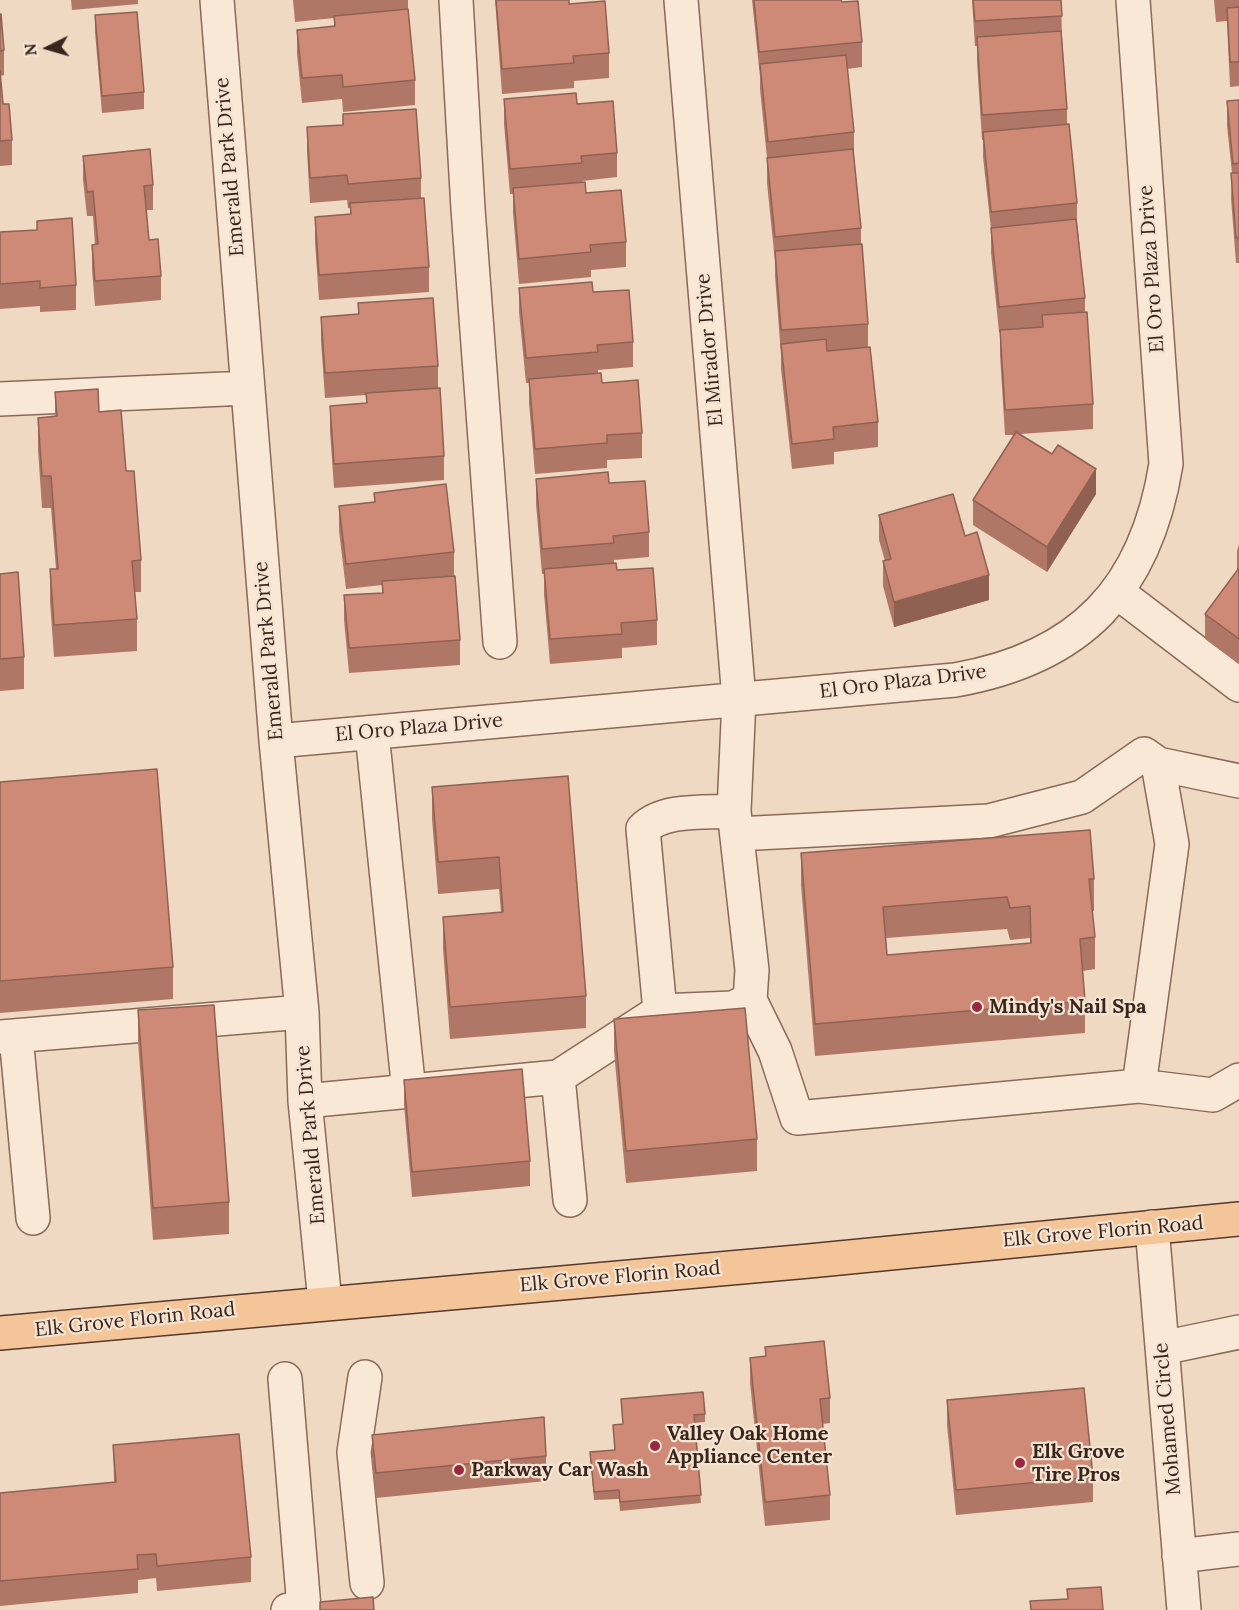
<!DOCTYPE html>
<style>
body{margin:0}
#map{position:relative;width:1239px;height:1610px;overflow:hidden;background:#efd9c2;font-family:Lora,serif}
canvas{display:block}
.north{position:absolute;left:18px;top:18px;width:60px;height:60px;-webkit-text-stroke:4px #f6e4d2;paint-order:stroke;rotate:265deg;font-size:16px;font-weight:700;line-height:24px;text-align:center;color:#39251d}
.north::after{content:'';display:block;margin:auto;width:21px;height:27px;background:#39251d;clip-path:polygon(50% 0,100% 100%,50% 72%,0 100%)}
</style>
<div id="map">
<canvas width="1239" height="1610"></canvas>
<div class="north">N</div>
</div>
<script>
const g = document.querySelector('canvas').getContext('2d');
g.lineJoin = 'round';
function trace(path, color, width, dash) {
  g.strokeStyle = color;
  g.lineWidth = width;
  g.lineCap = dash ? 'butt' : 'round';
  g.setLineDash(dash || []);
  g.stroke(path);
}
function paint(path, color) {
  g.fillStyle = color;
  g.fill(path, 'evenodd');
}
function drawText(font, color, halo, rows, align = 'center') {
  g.font = font + ' Lora,serif';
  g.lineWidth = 4.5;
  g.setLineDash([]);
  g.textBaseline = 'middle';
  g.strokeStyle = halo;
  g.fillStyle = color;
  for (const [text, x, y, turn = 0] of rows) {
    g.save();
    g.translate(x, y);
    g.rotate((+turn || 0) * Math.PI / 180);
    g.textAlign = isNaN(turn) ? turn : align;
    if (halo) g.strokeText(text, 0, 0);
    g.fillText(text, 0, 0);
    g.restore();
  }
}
const minor = new Path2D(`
 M217 0 276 741 302 1012 305 1101 325 1302
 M456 0 468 209 500 642
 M0 399 248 388
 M1117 592 1239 685
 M372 733 409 1092
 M276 741 955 680C1081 658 1146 589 1166 464L1133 0
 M737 834 989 821 1082 797 1144 754 1158 764 1239 781
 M750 1000 775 1051 797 1118 1139 1086 1172 844 1158 764
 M660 1011 643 829C664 808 706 813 734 811
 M16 1036 33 1218
 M0 1037 302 1012
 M558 1077 660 1011 733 1008 750 1000 752 970 734 811 739 699 681 0
 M1139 1086 1213 1095 1239 1080
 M305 1101 558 1077 570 1200
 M1152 1227 1184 1610
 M1162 1348 1239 1332
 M365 1377 354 1452 367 1583
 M285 1379 304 1608 288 1610
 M1179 1556 1239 1549`);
const major = new Path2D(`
 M0 1333 809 1261 1239 1219`);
trace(minor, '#8a6959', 36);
trace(major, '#57382d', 36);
trace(minor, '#fae8d6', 33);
trace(major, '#f3c599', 33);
paint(new Path2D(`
 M71 0H138V4L72 10Z
 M293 0H408V9L415 80V105L343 112 342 99 302 103 297 54V30L334 26V18L295 22Z
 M495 0H569V4L609 53V78L574 81V88L502 94Z
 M752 0H841L862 42V67L847 69 854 132V156L861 228V244L868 324V347L878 422V447L834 452V464L792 469 781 369V355L775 276V262L767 183V158L760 89V77Z
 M972 0H1061L1062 36 1067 109V124L1077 203V221L1085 298V312L1093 404V429L1020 434 1096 494 1047 572 973 525V500L1014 435H1005L1000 355V332H999L991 253V229L983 157V140H982L977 62V46H975Z
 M1214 0H1239V86L1230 87 1227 21 1216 22Z
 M0 14 4 50V75L0 76 3 104 12 140V165L0 166Z
 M95 15 144 92V109L102 113 95 32Z
 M504 99 577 104 617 153V177L582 181V182L586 193 626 242V267L591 270V277L519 284 513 213V194H510L504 124Z
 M1239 100V263H1236L1231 198 1232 173 1227 126V101Z
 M343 114 421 178V198L429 267V292L319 300 315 242V217L350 214V208H348L347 200 310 203 307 152V127L343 125Z
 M83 156 153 185V210H146L149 240 161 276V300L95 306 92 270V245H95L93 216H87L83 180Z
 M37 221 76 285V310L40 312V306L0 309V232L37 230Z
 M519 288 593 292 633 342V367L598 370V373L602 383 642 433V458L607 460V468L535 474 529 403V383H526L519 312Z
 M358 303 438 366V388L444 456V480L334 488 330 431V406L366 403V395L325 398 321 341V317L358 314Z
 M55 392 99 412 126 471 141 560V592H135L137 619V651L54 657 50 601V569H56L51 508H42L38 450V418L55 416Z
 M536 479 609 483 649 532V557L614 560V563L617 570 657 620V645L622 648V658L550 664 544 594V574H542L536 504Z
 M374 493 454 552V576L460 640V665L349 673 344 620V595L382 593V585L346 589 339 531V506L374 502Z
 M879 515 965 536 989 600 894 627 883 586V561H885L879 540Z
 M1239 544V664L1205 639V614L1237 571V551Z
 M0 574 24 657V689L0 691Z
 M568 776 586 996V1028L450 1039 443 949V917L501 912 499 889 438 894 432 819V787Z
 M0 782 173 967V999L0 1013Z
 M801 853 1094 879V911H1092L1095 937V969L1083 971 1085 1001V1033L815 1056 801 885ZM1007 929 1010 940 1030 938V944L887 955 886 938Z
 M138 1010 229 1202V1234L153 1240 138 1042Z
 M614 1019 757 1139V1171L626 1183 614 1051Z
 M404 1080 530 1161V1186L412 1197 404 1105Z
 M765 1347 830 1398V1423L822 1424 830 1495V1520L765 1526 750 1383V1358L765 1357Z
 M621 1399 705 1414V1422L694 1423 701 1503 620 1511 619 1499 594 1500 590 1452 615 1450 613 1425 623 1424Z
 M947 1400 1093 1477V1502L956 1515 947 1425Z
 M372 1435 546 1456V1481L376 1498 372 1460Z
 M113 1445 251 1557V1582L157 1591 156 1578 138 1580V1593L0 1606V1493L114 1482Z`), '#b17766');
paint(new Path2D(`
 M1096 469V494L1047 572V547Z
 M989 575V600L894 627V602Z`), '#906153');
const building = new Path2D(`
 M496 0H569V4L605 1 609 53 573 56 574 63 502 69Z
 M754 0H841L842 2 858 1 862 42 759 52Z
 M973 0H1061L1062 16 975 21Z
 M1239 7V62H1230L1227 8Z
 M408 9 415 80 343 87 342 75 302 78 297 30 335 26 334 16Z
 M137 12 144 92 102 96 95 15Z
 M0 14H1L4 50 0 51Z
 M1061 31 1067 109 982 115 977 37Z
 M846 55 854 132 768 142 760 64Z
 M0 71 3 104H9L12 140 0 141Z
 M576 93 577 104 613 101 617 153 581 156 582 163 510 169 504 99Z
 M1239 100V163L1233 164 1227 101Z
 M416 109 421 178 348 184 347 175 310 178 307 127 343 125V114Z
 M1069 124 1077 203 991 212 983 132Z
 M150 149 153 185 144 186 149 240 158 239 161 276 95 281 92 245 98 244 93 191 87 192 83 156Z
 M853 149 861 228 775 237 767 158Z
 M1231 173H1239V238H1236Z
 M585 182 586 193 621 190 626 242 590 245 591 252 519 259 513 188Z
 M424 198 429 267 319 275 315 217 351 214 350 203Z
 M72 218 76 285 40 288V281L0 284V232L37 230V221Z
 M1076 219 1085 298 999 307 991 228Z
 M862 244 868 324 781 330 775 251Z
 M592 282 593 292 629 290 633 342 597 345 598 352 526 358 519 288Z
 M433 298 438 366 325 373 321 317 359 314 358 303Z
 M1087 312 1093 404 1005 410 1000 330 1043 327 1042 315Z
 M826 339 827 351 870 347 878 422 833 427 834 439 792 444 781 344Z
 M601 373 602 383 638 380 642 433 607 435V443L535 449 529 379Z
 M440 388 444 456 334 464 330 406 367 403 366 393Z
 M98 389 99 412 121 410 126 471H134L141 560 132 561 137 619 54 625 50 569H58L51 476H42L38 418 57 416 55 392Z
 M1016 432 1052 454 1058 445 1096 469 1047 547 973 500Z
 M608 472 609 483 645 481 649 532 613 536 614 543 542 549 536 479Z
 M446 484 454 552 346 564 339 506 375 502 374 493Z
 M953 494 965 536 977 532 989 575 894 602 883 561 891 559 879 515Z
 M616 563 617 570 653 568 657 620 621 623 622 634 550 639 544 569Z
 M1239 568V639L1205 614Z
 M18 572 24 657 0 659V574Z
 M455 576 460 640 349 648 344 595 383 593 382 581Z
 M157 769 173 967 0 981V782Z
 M568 776 586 996 450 1007 443 917 503 912 499 857 438 862 432 787Z
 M1090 830 1094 879H1089L1095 937 1080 939 1085 1001 815 1024 801 853ZM1007 897 1010 908 1030 906 1031 943 887 955 883 907Z
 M214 1005 229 1202 153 1208 138 1010Z
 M745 1008 757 1139 626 1151 614 1019Z
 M522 1069 530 1161 412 1172 404 1080Z
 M824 1341 830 1398 820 1399 830 1495 765 1502 750 1358 766 1356 765 1347Z
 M1084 1388 1093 1477 956 1490 947 1400Z
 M703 1392 705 1414 694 1415 701 1495 620 1502 619 1490 594 1492 590 1452 615 1450 613 1425 623 1424 621 1399Z
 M544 1417 546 1456 376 1473 372 1435Z
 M239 1434 251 1557 157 1566 156 1554 137 1555 138 1569 0 1581V1493L116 1482 113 1445Z
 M1101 1587 1103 1610H1031L1030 1601 1068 1599 1067 1589Z
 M373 1597 374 1610H320V1602Z`);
paint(building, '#ce8a77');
trace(building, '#906153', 1.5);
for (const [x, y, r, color] of [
 [977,1007,6,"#9a2740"],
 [655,1446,6,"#9a2740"],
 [1020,1463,6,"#9a2740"],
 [459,1470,6,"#9a2740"]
]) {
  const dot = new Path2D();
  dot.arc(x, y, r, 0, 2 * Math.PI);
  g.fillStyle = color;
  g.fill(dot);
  trace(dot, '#f6e4d2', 2);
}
drawText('20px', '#39251d', '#f6e4d2', [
 ["Emerald Park Drive",230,167,-95],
 ["El Oro Plaza Drive",1152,269,-94],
 ["El Mirador Drive",710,350,-95],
 ["Emerald Park Drive",269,651,-95],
 ["El Oro Plaza Drive",903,682,-7],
 ["El Oro Plaza Drive",419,728,-5],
 ["Emerald Park Drive",311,1135,-95],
 ["Elk Grove Florin Road",1103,1232,-5],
 ["Elk Grove Florin Road",620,1277,-5],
 ["Elk Grove Florin Road",135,1320,-6],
 ["Mohamed Circle",1168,1419,-95]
]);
drawText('bold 20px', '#39251d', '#f6e4d2', [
 ["Mindy's Nail Spa",989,1007],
 ["Valley Oak Home",667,1434],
 ["Appliance Center",667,1457],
 ["Elk Grove",1032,1452],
 ["Tire Pros",1032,1475],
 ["Parkway Car Wash",471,1470]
], 'left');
</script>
